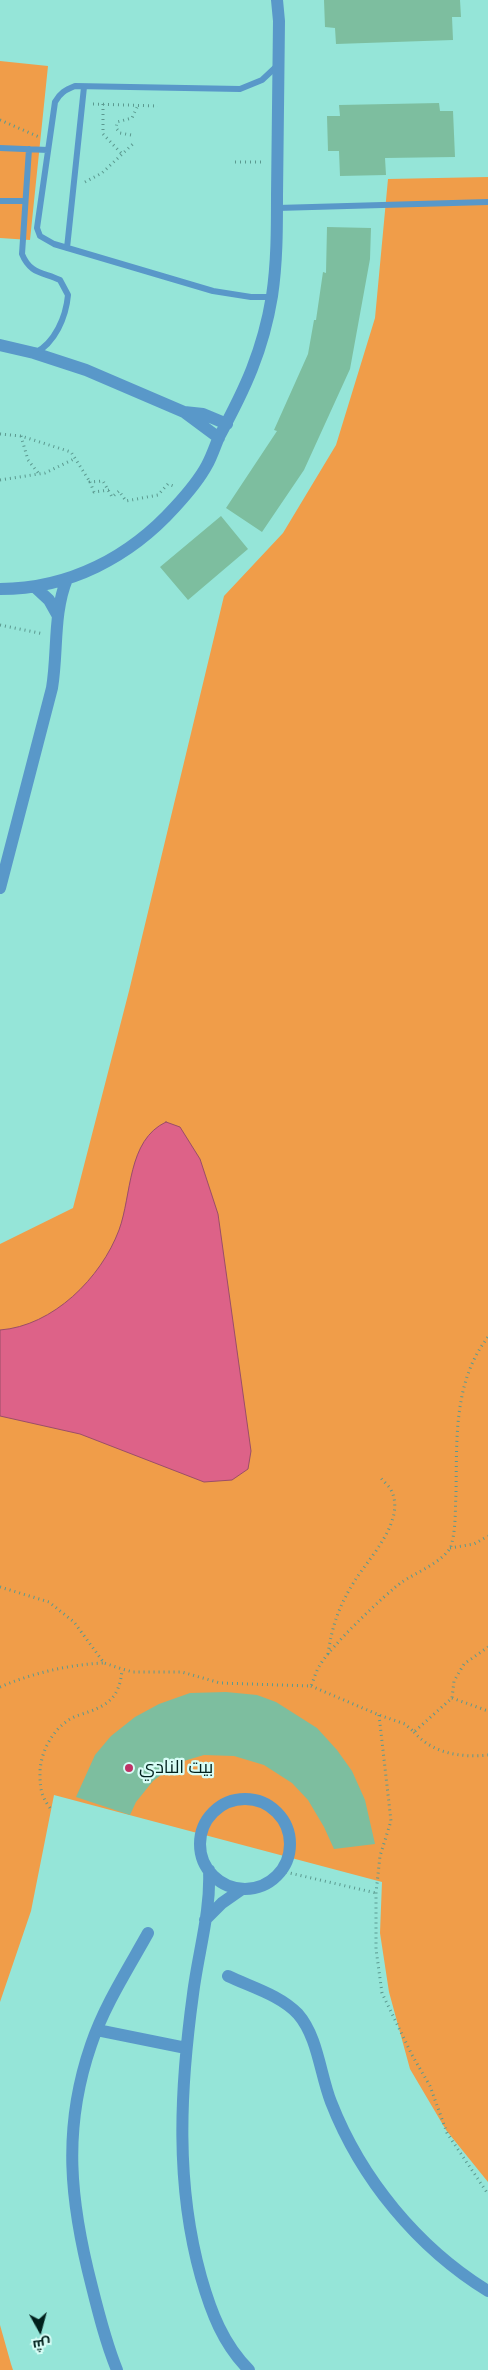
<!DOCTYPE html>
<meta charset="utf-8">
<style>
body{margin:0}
#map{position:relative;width:488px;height:2370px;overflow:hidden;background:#95e5d8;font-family:"IBM Plex Sans",Cairo,sans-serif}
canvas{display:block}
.north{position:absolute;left:15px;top:2305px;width:50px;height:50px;-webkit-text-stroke:4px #d7fdf6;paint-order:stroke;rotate:173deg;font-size:14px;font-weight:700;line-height:20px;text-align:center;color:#00201c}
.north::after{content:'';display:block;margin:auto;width:18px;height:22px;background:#00201c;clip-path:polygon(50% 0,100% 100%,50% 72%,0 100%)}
</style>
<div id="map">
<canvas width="488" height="2370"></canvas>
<div class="north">ش</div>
</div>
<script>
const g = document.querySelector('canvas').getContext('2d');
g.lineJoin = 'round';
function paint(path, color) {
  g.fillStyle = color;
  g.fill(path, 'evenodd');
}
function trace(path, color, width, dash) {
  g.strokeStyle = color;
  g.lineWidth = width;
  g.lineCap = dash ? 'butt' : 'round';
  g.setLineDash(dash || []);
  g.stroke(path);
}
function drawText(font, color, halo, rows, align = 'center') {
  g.font = font + ' "IBM Plex Sans",Cairo,sans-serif';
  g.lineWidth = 4.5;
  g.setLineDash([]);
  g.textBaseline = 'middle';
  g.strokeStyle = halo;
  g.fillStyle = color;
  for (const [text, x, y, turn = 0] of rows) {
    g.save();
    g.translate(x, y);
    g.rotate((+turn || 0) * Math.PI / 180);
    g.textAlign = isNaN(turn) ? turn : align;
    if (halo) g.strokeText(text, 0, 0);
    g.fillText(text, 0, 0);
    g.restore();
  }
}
paint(new Path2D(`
 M0 61 48 66 30 240 0 238Z
 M488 177V2182L446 2130 410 2069 389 1992 380 1933 382 1882 54 1795 31 1911 0 2002V1244L73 1208 129 991 224 596 283 533 336 445 375 318 388 179Z
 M0 2325 11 2364 13 2370H0Z`), '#f09d49');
const water = new Path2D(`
 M166 1122 180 1127 200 1159 218 1214 251 1451 248 1469 232 1480 204 1482 80 1434 0 1416V1330C53 1326 101 1278 119 1230 132 1195 127 1140 166 1122Z`);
paint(water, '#dd6288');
trace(water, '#9b4e68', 1);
paint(new Path2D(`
 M324 0H460L461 17H452L453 40 336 44 335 28 325 27Z
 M439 103 440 111H453L455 157 385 158 386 175 340 176 339 151H328L327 116H340L339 105Z
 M327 227 371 228 370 259 350 369 304 470 262 532 226 508 277 431 274 430 308 354 314 320H316L323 272 326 273Z
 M221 516 248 549 188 600 160 567Z
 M226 1692 257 1695 276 1702 317 1728 337 1750 352 1771 365 1800 375 1844 334 1849 324 1827 308 1800 292 1783 264 1765 234 1756 204 1755 177 1763 153 1781 136 1802 130 1815 76 1797 95 1755 111 1736 135 1717 159 1704 190 1693Z`), '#7dbe9f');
trace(new Path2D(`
 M93 104 158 106
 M103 104V134L122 154
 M0 120 39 137
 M131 135 120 133 116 128 117 122 132 118 138 105
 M235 162H265
 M85 182 102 173 135 142
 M0 434 21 436 71 452 90 482
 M21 436 28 460 39 474
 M0 480 45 473 74 459
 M109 490 94 492 90 482 103 481 112 497 119 491 126 501 158 495 168 484 176 487
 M0 625 44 634
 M450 1548 474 1544 488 1536
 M0 1587 49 1602 74 1622 104 1663 122 1669 133 1672H182L220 1683 311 1686C314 1679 316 1671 320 1665 330 1647 385 1594 402 1582 415 1573 445 1561 451 1546 456 1530 455 1511 456 1494 457 1440 453 1382 488 1337
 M328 1654C332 1626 339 1606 354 1582 368 1559 407 1520 391 1490 389 1486 384 1482 381 1478
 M311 1686 379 1715 405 1724 414 1732 452 1698 454 1681 464 1664 488 1647
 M0 1687C33 1673 67 1665 103 1663
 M452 1698 488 1711
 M379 1715 391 1821 380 1856 376 1893V1949L382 1993 412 2055 430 2086 447 2133 488 2194
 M414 1732C432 1753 460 1758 488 1755
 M50 1808C42 1797 40 1789 40 1776 39 1752 55 1723 79 1715 105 1707 120 1700 122 1669
 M281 1871 376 1893`), '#5b998f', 3, [1, 4]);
trace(new Path2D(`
 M0 148 48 150
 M29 149 22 254C30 274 43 272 60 280L68 295C66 317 55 343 35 353
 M0 201H25
 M277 208 488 202
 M67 248 84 87
 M272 297H251L213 291 54 244 40 236 37 228 55 102C60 93 65 90 75 86L240 89 262 80 278 65`), '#5998c9', 6);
trace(new Path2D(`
 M0 345 34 353 86 370 184 412 203 414 227 424
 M184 412 219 438
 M35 587 49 600 58 616
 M0 589C69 589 130 557 175 507 187 494 199 480 207 465 212 456 215 446 219 437 245 389 263 351 272 296 277 263 277 229 277 195 278 137 278 79 279 21L277 0
 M0 888 52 688C58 652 53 613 67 579
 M200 1844a45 45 0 1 1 90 0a45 45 0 1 1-90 0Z
 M209 1870C211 1912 198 1953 193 1994 180 2089 175 2184 201 2277 211 2312 223 2344 249 2370
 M205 1920 222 1903 242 1889
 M228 1976C251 1987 280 1995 298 2014 318 2037 320 2074 331 2102 361 2179 418 2248 488 2291
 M97 2030 186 2048
 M117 2370C106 2343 99 2315 92 2287 70 2202 62 2129 91 2045 104 2006 128 1969 148 1933`), '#5998c9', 12);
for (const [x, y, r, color] of [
 [129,1768,5,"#bf3266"]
]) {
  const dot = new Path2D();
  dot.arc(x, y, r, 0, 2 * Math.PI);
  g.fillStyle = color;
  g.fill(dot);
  trace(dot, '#d7fdf6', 2);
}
drawText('18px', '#00201c', '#d7fdf6', [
 ["بيت النادي",139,1768]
], 'left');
</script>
